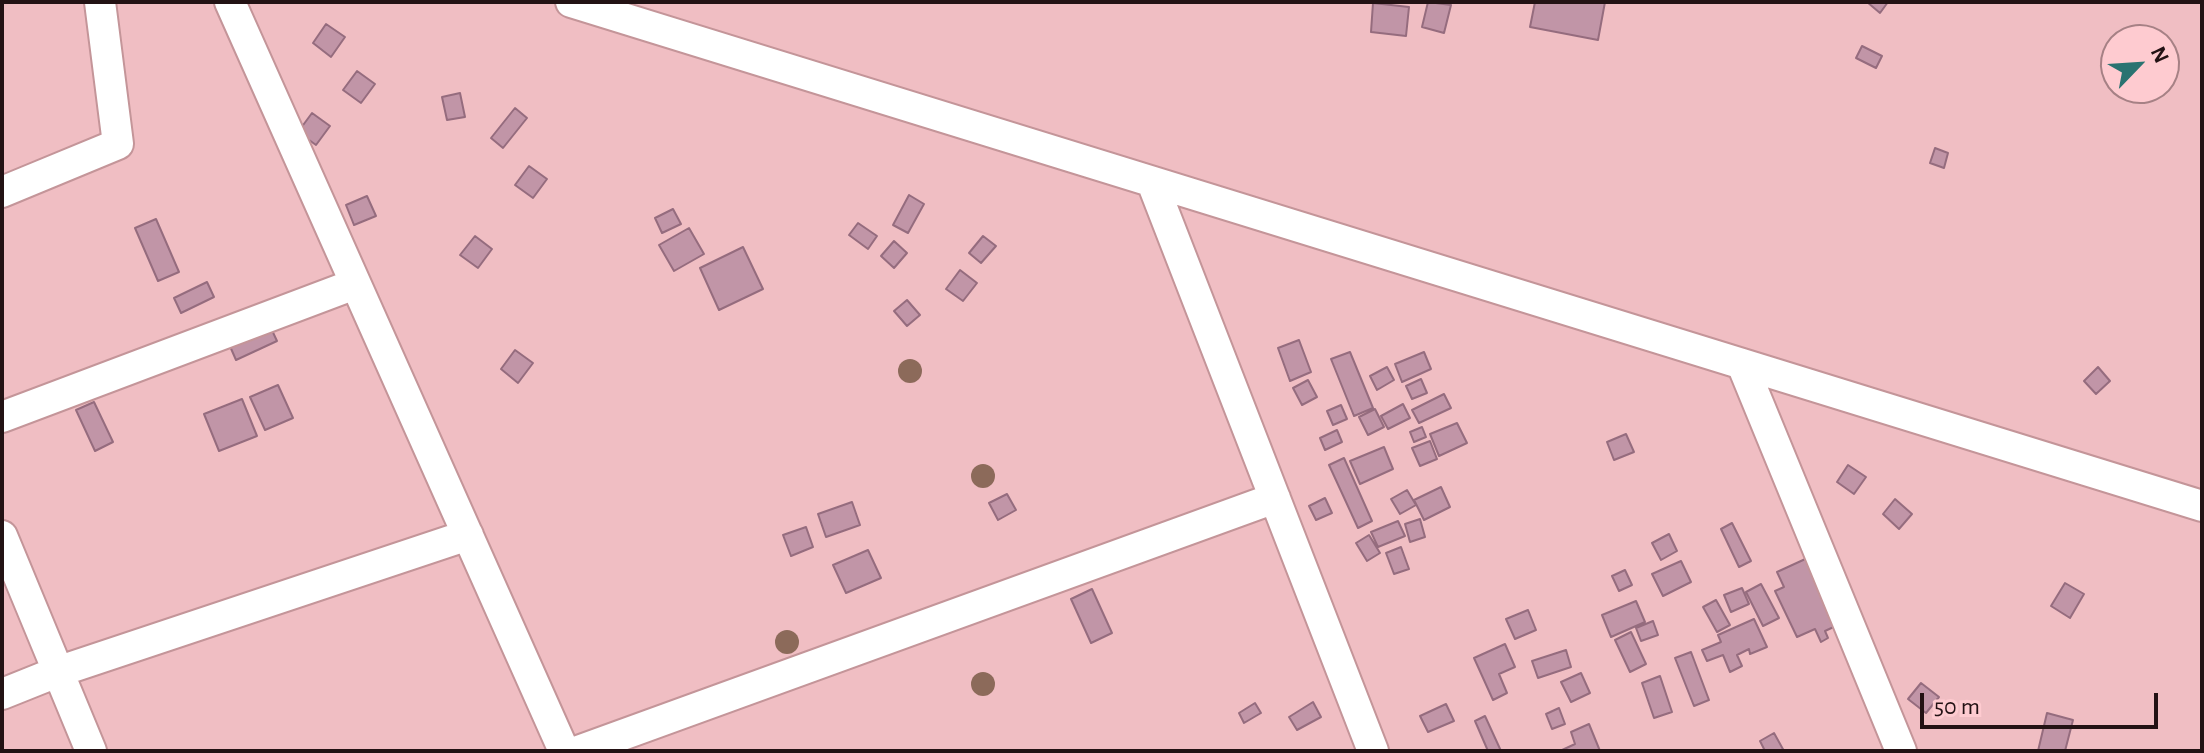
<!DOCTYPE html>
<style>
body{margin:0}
#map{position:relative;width:2204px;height:753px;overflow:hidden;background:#f0bec3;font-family:"Alegreya Sans",sans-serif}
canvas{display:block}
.frame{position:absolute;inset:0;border:4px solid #231214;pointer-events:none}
.north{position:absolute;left:2100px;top:24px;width:80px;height:80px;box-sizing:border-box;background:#fecbd0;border:2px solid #a68185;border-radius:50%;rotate:65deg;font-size:22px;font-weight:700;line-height:32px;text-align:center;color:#231214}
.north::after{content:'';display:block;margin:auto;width:28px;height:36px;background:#2a7371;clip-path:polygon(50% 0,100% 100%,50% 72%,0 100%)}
.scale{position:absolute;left:1920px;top:693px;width:238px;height:36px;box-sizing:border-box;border:4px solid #231214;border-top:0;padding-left:10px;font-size:24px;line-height:28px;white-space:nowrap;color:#231214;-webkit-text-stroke:6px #fecbd0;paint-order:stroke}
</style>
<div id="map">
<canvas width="2204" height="753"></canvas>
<div class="frame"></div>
<div class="north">N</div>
<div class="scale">50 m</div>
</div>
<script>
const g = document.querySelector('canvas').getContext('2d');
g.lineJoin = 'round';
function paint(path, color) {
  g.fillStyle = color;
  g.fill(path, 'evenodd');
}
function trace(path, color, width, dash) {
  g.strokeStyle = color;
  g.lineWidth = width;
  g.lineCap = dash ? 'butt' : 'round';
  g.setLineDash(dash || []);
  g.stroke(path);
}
const building = new Path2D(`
 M1428 2 1451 5 1444 33 1422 27Z
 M1535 2H1605L1598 40 1530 27Z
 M1867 2H1888L1880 13Z
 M1373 3 1409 7 1406 36 1371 32Z
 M326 24 345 37 331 57 313 43Z
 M1862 46 1882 56 1876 68 1856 58Z
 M357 71 375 84 361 103 343 90Z
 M460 93 465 117 447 120 442 97Z
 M515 108 527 118 503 148 491 138Z
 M312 113 330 126 316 145 298 132Z
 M1935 148 1948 153 1944 168 1930 163Z
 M529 166 547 179 533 198 515 185Z
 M909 195 924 204 908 233 893 225Z
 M367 196 376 216 354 225 346 205Z
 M673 209 681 224 662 233 655 218Z
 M156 219 179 272 158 281 135 228Z
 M858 223 877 236 868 249 849 235Z
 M689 228 704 254 674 271 659 245Z
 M475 236 492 249 478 268 460 255Z
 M983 236 996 246 981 263 969 253Z
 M894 241 907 253 894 268 881 256Z
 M743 247 763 289 719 310 700 268Z
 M960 270 977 283 963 301 946 289Z
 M207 282 214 297 181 313 174 298Z
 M907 300 920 315 907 326 894 311Z
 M270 326 277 341 236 360 229 344Z
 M1299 340 1311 372 1290 381 1278 348Z
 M515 350 533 363 518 383 501 369Z
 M1350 352 1373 408 1354 416 1331 359Z
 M1424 352 1431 369 1402 382 1395 364Z
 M1387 367 1394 380 1377 390 1370 376Z
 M2098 367 2110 381 2096 394 2084 381Z
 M1421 379 1427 393 1412 399 1406 386Z
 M1308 380 1317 397 1302 405 1293 388Z
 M278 385 293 418 265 430 250 397Z
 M1444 394 1451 408 1419 423 1412 410Z
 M242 399 257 436 219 451 204 414Z
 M94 402 113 442 95 451 76 410Z
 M1403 404 1410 418 1388 429 1381 416Z
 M1341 405 1347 419 1333 425 1327 411Z
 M1375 409 1384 427 1368 435 1359 417Z
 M1457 423 1467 443 1439 456 1430 434Z
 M1422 427 1426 437 1414 442 1410 432Z
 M1337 430 1342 442 1325 450 1320 438Z
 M1626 434 1634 452 1614 460 1607 442Z
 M1430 441 1437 459 1420 466 1412 448Z
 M1384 447 1393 469 1360 484 1350 461Z
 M1344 458 1372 521 1358 528 1329 465Z
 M1848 465 1866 477 1854 494 1837 482Z
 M1441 487 1450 507 1424 520 1414 500Z
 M1407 490 1416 505 1400 514 1391 499Z
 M1007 494 1016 510 998 520 989 503Z
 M1325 498 1332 513 1316 520 1309 506Z
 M1895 499 1912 514 1899 529 1883 514Z
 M852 502 860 525 826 537 818 514Z
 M1420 519 1425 537 1410 542 1405 524Z
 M1398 521 1405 536 1378 547 1371 532Z
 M1732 523 1751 561 1739 567 1721 529Z
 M806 527 813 547 791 556 783 535Z
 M1669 534 1677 551 1661 560 1652 543Z
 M1369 535 1380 553 1367 561 1356 543Z
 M1401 547 1409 569 1394 574 1386 553Z
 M868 550 881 578 846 593 833 565Z
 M1814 555 1838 625 1825 631 1828 638 1821 642 1815 629 1797 637 1775 591 1784 587 1777 572Z
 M1681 561 1691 582 1663 596 1652 574Z
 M1625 570 1632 585 1619 591 1612 576Z
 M2065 583 2084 594 2070 618 2051 606Z
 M1761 584 1779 618 1763 626 1746 592Z
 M1742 588 1749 604 1731 612 1724 595Z
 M1092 589 1112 633 1091 643 1071 599Z
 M1716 600 1730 625 1717 632 1703 607Z
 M1636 601 1645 622 1611 637 1602 615Z
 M1528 610 1536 630 1515 639 1506 619Z
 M1754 619 1767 647 1750 654 1749 649 1737 655 1742 666 1730 672 1723 655 1707 661 1702 650 1721 642 1718 635Z
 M1653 621 1658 635 1641 641 1636 628Z
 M1631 632 1646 664 1630 672 1615 640Z
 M1505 644 1515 667 1499 674 1507 693 1493 700 1474 658Z
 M1566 650 1571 667 1538 678 1532 661Z
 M1691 652 1709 700 1694 706 1675 658Z
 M1581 673 1590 693 1571 702 1561 682Z
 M1660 676 1672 712 1654 718 1642 683Z
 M1921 683 1939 697 1926 713 1908 699Z
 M1313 702 1321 717 1297 730 1289 717Z
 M1255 703 1261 713 1244 723 1239 713Z
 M1446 704 1454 721 1428 732 1420 716Z
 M1559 708 1565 724 1552 729 1546 714Z
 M2047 713 2073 720 2065 751H2038Z
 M1485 716 1501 751H1488L1475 721Z
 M1589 724 1600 751H1560L1575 744 1571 732Z
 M1774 733 1784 751H1765L1760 741Z`);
paint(building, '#c195a7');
trace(building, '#956c7e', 2);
const minor = new Path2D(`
 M230 2 564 751
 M571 2 2202 506
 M1152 182 1373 751
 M2 192 118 144 100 2
 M1742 364 1901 751
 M2 417 355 284
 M2 536 91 751
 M2 694 57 672 468 535
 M578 751 1275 498`);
trace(minor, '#c49599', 34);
trace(minor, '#fff', 30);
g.fillStyle = '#8c6a5a';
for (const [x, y] of [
 [910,371],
 [983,476],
 [787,642],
 [983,684]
]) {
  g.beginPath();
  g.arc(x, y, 12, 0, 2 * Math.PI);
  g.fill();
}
</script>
